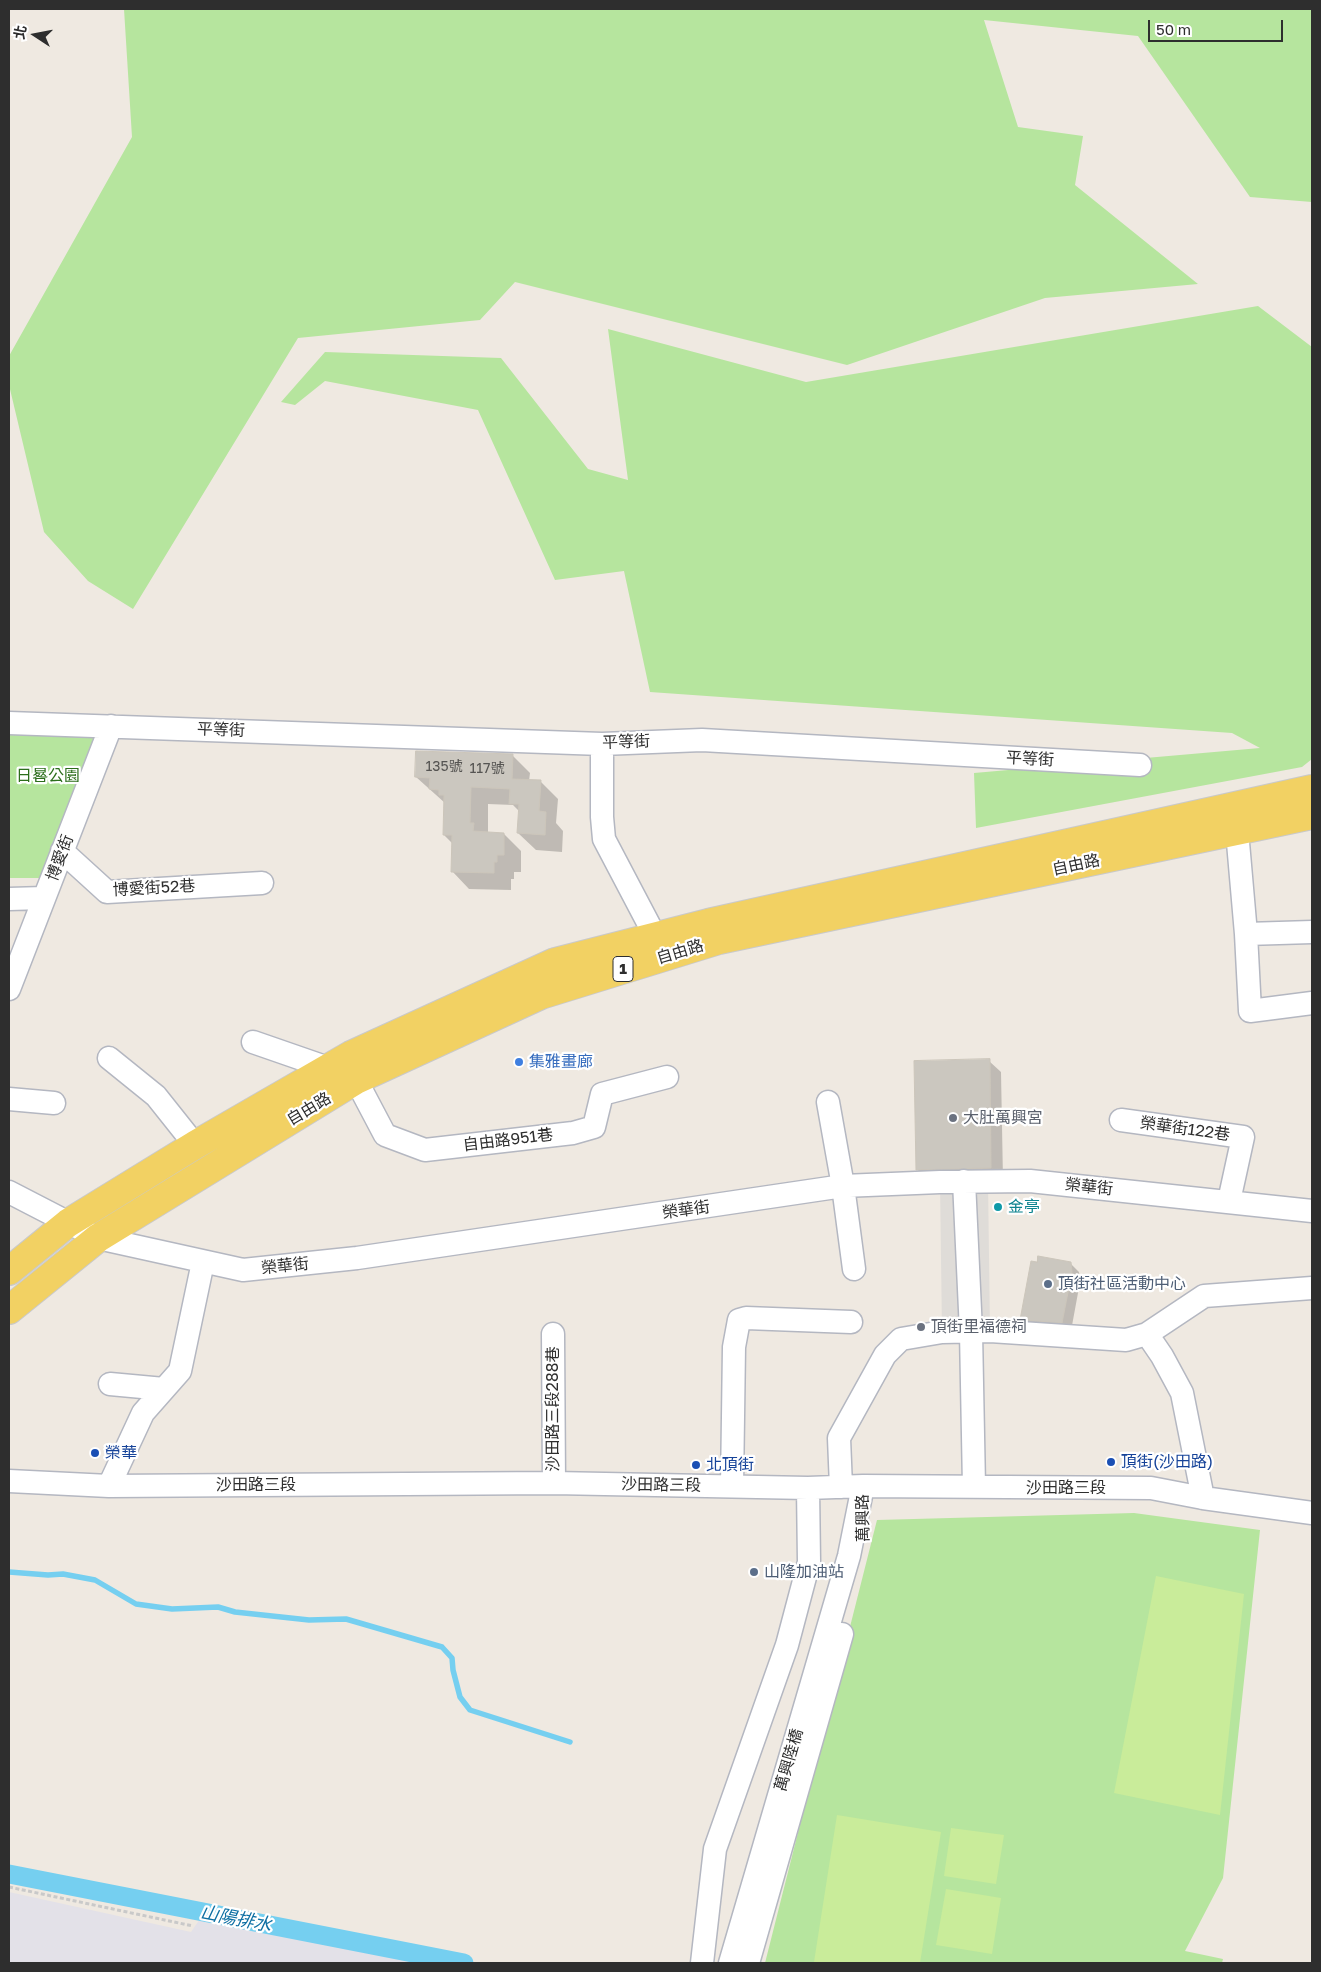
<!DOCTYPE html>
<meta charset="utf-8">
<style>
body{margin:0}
#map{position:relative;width:1321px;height:1972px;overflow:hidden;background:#efe9e1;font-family:"Golos Text","Noto Sans TC",sans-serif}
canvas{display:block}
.frame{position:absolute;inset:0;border:10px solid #2e2e2e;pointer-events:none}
.north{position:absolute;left:10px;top:10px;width:50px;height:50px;-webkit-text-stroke:4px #fff;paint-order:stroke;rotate:281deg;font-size:14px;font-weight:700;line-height:20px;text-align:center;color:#2e2e2e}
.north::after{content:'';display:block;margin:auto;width:18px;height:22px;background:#2e2e2e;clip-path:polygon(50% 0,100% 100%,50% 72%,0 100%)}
.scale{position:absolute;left:1148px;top:20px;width:135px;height:22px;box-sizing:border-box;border:2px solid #2e2e2e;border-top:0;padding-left:6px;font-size:15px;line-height:18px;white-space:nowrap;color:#2e2e2e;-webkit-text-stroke:4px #fff;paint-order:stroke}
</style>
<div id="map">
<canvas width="1321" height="1972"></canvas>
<div class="frame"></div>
<div class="north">北</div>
<div class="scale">50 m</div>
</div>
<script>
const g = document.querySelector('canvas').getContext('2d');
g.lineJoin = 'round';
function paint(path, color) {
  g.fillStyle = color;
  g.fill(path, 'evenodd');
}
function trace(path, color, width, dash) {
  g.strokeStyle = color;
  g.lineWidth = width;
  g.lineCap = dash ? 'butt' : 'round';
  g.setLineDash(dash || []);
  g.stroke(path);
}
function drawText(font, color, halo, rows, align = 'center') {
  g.font = font + ' "Golos Text","Noto Sans TC",sans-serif';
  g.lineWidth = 4.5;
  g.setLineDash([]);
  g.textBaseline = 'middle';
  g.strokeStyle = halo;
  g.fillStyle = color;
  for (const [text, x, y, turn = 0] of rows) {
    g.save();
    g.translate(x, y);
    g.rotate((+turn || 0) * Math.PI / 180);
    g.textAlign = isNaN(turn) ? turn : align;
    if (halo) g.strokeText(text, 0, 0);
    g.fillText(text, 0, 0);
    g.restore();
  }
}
paint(new Path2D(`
 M9 1892 191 1932 204 1913 455 1963H9Z`), '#e3e1e8');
paint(new Path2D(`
 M124 9H1312V202L1250 197 1138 36 984 20 1018 127 1083 136 1075 185 1198 284 1045 298 847 365 515 282 480 320 298 338 133 609 88 581 44 532 9 385V356L132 137Z
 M1258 306 1312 347V759L1302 767 976 828 974 773 1260 748 1232 733 650 692 624 571 555 580 478 410 325 381 295 405 281 402 325 352 501 358 588 469 628 480 608 329 806 382Z
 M9 735 104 737 51 878H9Z
 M1134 1513 1260 1530 1223 1878 1185 1951 1223 1959 1222 1963H765L877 1520Z`), '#b6e59e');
paint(new Path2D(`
 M1156 1576 1244 1594 1220 1815 1114 1793Z
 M837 1815 941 1832 920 1963 814 1962Z
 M951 1828 1004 1835 996 1884 944 1876Z
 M946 1889 1001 1898 992 1954 936 1945Z`), '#c9ec9a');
paint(new Path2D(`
 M988 1181 990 1331 942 1332 940 1182Z`), '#dfdcd8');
paint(new Path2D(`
 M512 755 530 773 529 781H540L558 799 556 823 563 831 562 852 536 850 518 833 520 812 513 805 488 804V833L504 834 521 851V872H514V879H511V890L469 889 452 871 453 844 444 835 445 803 416 777Z
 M989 1061 1001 1072 1003 1180 929 1181 917 1169Z
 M1070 1263 1079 1272 1080 1282 1071 1331 1030 1328 1021 1319Z`), '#0003');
trace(new Path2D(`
 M9 1572 48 1575 63 1574 95 1580 136 1604 172 1609 218 1607 235 1612 309 1620 346 1619 442 1647 452 1658 453 1670 460 1697 470 1710 570 1742`), '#75cff0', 5.5);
trace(new Path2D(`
 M9 1874 464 1963`), '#75cff0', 19);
const building = new Path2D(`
 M416 751 513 754 512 779 541 780 539 811 546 812 545 835 517 833 519 804H509L510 789 471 787 470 823H474L473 831 504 833V855H497V862H494V873L451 872 452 835H443L444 795H439V790L429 789 430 778 415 777Z
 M990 1059 991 1168 916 1170 914 1061Z
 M1038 1256 1071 1262 1072 1272 1062 1323 1020 1320 1031 1261 1037 1262Z`);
paint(building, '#cbc7bf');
trace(building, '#cbc5ba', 1);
const minor = new Path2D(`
 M9 723 602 744 702 740 1140 765
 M602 744V817L604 839 655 936
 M1237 831 1246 934 1250 1011 1312 1003
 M62 851 107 892 262 883
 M9 899 44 898
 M1246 934 1312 932
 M9 989 111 726
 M253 1042 328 1068
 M109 1058 156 1096 195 1145
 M356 1080 385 1135 425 1150 573 1133 594 1127 602 1094 667 1077
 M9 1099 54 1103
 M828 1102 843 1186 854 1269
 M1121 1120 1243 1137 1229 1201
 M964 1181 971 1332 974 1487
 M9 1192 98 1238 243 1270 357 1258 843 1186 940 1182 1030 1181 1312 1211
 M553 1334 554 1483
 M1147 1334 1162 1356 1182 1393 1203 1498
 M110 1384 164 1389
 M9 1481 109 1486 554 1483 808 1488 863 1486 1151 1488 1203 1498 1312 1513
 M109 1486 143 1413 180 1371 203 1262
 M732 1486 734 1347 739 1320 746 1318 851 1322
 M841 1487 839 1438 885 1355 901 1339 942 1332 990 1331 1126 1340 1147 1334 1204 1296 1312 1288
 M702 1963 715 1849 787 1645 809 1562 808 1488
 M730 1963 849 1556 863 1486
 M748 1963 842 1634`);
const major = new Path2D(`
 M9 1271 68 1223 195 1145 351 1055 555 962 708 923 1312 789
 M9 1310 98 1238 356 1080 541 995 719 940 1312 815`);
trace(minor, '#b4b7c1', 25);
trace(major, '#c9c9c9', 30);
trace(new Path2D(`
 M9 1887 193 1926`), '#c9c9c9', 3, [4, 2.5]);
trace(minor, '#fff', 22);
trace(major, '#f2d163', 28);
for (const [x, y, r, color] of [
 [519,1062,5,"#3f7fe0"],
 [953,1118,5,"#6b7280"],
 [998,1207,5,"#0f9aa8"],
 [1048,1284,5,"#5c6f8a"],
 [921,1327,5,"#6b7280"],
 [95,1453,5,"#1a4fb4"],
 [1111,1462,5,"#1a4fb4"],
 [696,1465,5,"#1a4fb4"],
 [754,1572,5,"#5c6f8a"]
]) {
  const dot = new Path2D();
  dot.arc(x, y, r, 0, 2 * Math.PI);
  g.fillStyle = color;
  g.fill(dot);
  trace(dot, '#fff', 2);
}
drawText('14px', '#555452', null, [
 ["135號",444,767],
 ["117號",487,769]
]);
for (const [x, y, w] of [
 [623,969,20]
]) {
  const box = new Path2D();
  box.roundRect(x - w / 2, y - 12.5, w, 25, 4);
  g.fillStyle = '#fff';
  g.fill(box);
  trace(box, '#2e2e2e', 1);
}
drawText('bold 15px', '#2e2e2e', null, [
 ["1",623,969]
]);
drawText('16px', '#2e2e2e', '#fff', [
 ["平等街",221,730,2],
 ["平等街",626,742,-2],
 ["平等街",1030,759,3],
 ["博愛街",60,858,-69],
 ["自由路",1076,865,-12],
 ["博愛街52巷",154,888,-3],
 ["自由路",680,952,-17],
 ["自由路",309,1109,-31],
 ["榮華街122巷",1185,1129,8],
 ["自由路951巷",508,1140,-7],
 ["榮華街",1089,1187,6],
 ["榮華街",686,1210,-8],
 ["榮華街",285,1266,-6],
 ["沙田路三段288巷",553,1409,-90],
 ["沙田路三段",256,1485],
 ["沙田路三段",661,1485,1],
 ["沙田路三段",1066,1488],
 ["萬興路",863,1518,-91],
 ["萬興陸橋",789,1760,-74]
]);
drawText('16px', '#2c6e1b', '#fff', [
 ["日晷公園",48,776]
]);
drawText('16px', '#366cbe', '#fff', [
 ["集雅畫廊",529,1062]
], 'left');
drawText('16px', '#5b616d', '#fff', [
 ["大肚萬興宮",963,1118],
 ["頂街里福德祠",931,1327]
], 'left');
drawText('16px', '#0d838f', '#fff', [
 ["金亭",1008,1207]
], 'left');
drawText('16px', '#4e5e75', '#fff', [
 ["頂街社區活動中心",1058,1284],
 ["山隆加油站",764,1572]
], 'left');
drawText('16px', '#164399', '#fff', [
 ["榮華",105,1453],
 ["頂街(沙田路)",1121,1462],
 ["北頂街",706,1465]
], 'left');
drawText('italic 18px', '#0d6fa3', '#fff', [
 ["山陽排水",236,1919,11]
]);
</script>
